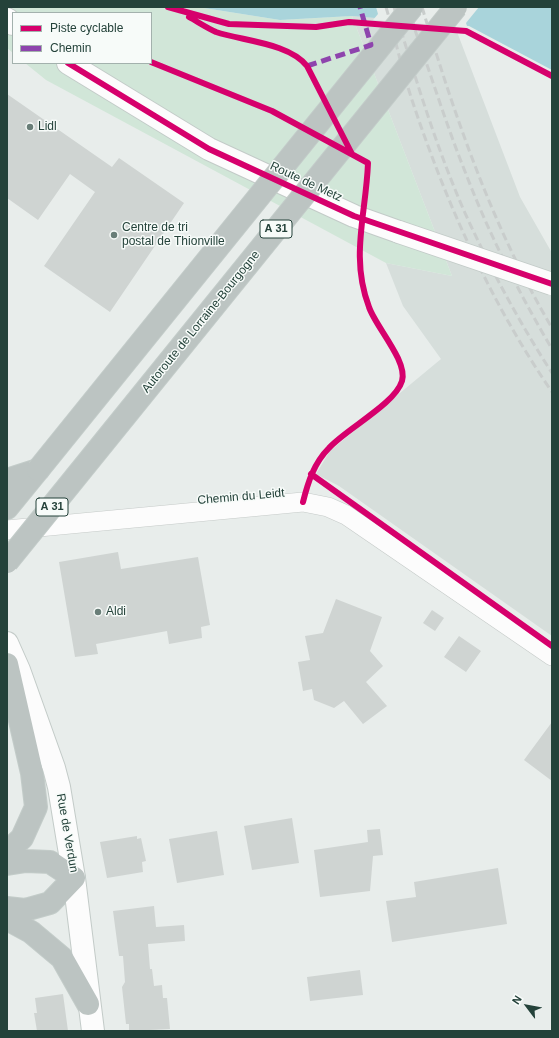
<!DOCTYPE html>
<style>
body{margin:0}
#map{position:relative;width:559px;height:1038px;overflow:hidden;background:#e8edeb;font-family:Helvetica,sans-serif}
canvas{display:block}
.frame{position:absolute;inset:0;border:8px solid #24423a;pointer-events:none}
.legend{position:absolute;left:12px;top:12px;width:140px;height:52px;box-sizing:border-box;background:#f7fbf9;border:1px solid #a3b1ad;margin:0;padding:5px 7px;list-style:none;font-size:12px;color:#24423a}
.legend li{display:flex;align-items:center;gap:8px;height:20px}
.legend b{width:20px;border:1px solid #a3b1ad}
.north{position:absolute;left:507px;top:986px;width:40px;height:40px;-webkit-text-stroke:3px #f7fbf9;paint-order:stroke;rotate:302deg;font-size:11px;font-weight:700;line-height:16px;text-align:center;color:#24423a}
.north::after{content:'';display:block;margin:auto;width:14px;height:18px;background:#24423a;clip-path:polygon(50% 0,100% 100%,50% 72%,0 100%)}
</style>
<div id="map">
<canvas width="559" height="1038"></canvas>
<div class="frame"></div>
<ul class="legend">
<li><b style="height:5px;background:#d6006c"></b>Piste cyclable</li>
<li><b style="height:5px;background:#8e44ad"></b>Chemin</li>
</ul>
<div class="north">N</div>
</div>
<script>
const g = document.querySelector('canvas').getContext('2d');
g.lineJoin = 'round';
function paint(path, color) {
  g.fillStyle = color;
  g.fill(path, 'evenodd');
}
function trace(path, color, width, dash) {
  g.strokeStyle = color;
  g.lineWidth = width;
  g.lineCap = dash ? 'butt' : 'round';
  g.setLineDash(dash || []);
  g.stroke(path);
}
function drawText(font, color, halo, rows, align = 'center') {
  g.font = font + ' Helvetica,sans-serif';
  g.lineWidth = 3;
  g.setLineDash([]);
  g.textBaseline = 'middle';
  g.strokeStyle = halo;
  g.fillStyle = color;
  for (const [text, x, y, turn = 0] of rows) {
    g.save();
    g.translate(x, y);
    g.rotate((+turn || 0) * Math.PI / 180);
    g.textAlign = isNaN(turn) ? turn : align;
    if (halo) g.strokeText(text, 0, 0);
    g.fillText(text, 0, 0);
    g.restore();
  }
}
paint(new Path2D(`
 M352 16 454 24 520 197 552 253V636L339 486 316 474 330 451 441 359 403 306 386 263 452 276Z`), '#d6dedb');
paint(new Path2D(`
 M7 7H198L280 20 352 16 452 276 386 263 46 80 25 63H151V13H13V53L7 48Z`), '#d1e6d8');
paint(new Path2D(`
 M198 7H552V70L469 26 352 16 280 20Z`), '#a9d4db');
paint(new Path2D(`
 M376 7H479L466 23 467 26 462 27 373 20 378 14Z`), '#e8edeb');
paint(new Path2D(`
 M7 94 112 167 119 158 184 203 110 312 44 266 95 192 70 174 38 220 7 198Z
 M118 552 121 569 198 557 210 625 201 627 202 638 169 644 167 631 96 644 98 654 75 657 59 562Z
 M336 599 382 617 370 651 383 666 366 682 387 706 363 724 344 701 334 708 314 700 312 689 303 691 298 662 310 660 305 636 323 633Z
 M432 610 444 618 435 631 423 623Z
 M459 636 481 651 466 672 444 657Z
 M552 722V781L524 760Z
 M292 818 299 863 252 870 244 826Z
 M380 829 383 855 373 856 370 891 320 897 314 850 368 842 367 830Z
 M217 831 224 875 177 883 169 839Z
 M137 836V839L141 838 146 861 142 862 143 872 107 878 100 842Z
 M498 868 507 924 392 942 386 901 416 897 414 882Z
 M154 906 156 927 184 925 185 941 148 944 150 969H152L154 986 162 985 163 998H167L170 1029 129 1031V1024H126L122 987 125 982 123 956H119L113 911Z
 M360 970 363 995 310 1001 307 977Z
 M63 994 68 1031H37L34 1013H37L35 998Z`), '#cfd4d2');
const minor = new Path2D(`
 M7 530 303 502 328 507 346 515 552 656`);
const secondary = new Path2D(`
 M7 19 13 24
 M68 63 209 149 354 216 399 232
 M7 643 19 670 54 768 59 787 74 878 93 1031`);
const motorway = new Path2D(`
 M7 480 38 470
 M7 508 38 470
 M7 664 32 773 36 807 22 838 7 852
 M7 864 26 861 50 862 74 878 50 903 25 910 7 908
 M7 919 31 932 62 958 88 1004`);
trace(minor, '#c5cac8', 20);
trace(secondary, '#c3cbc8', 24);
trace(motorway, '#c3ccc9', 24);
trace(minor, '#fcfcfc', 19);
trace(secondary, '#fcfcfc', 22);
trace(motorway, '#bcc4c2', 22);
trace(new Path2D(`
 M386 7C395 38 402 70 412 100 446 203 491 303 552 392
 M394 7C415 77 436 147 465 213 490 268 519 322 552 373
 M409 7 415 30C432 78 447 127 466 174 489 234 519 293 552 349
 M422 7C456 120 492 226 552 328`), '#c9cdcc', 3, [8, 4]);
const secondaryBridge = new Path2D(`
 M399 232 552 284`);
const motorwayBridge = new Path2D(`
 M38 470 412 7
 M7 562 456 7`);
trace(secondaryBridge, '#c3cbc8', 24, []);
trace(motorwayBridge, '#c3ccc9', 24, []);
trace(secondaryBridge, '#fcfcfc', 22);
trace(motorwayBridge, '#bcc4c2', 22);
trace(new Path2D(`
 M307 66 371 45 360 7`), '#8e44ad', 5, [10, 5]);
trace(new Path2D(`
 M168 7 229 24 316 27 349 22 466 31 552 76
 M189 17C198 22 207 28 216 32 243 41 289 43 307 66L352 154
 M151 62 272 111 368 163C366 215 350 257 369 307 375 326 408 361 402 381 395 404 346 429 329 448 314 463 308 482 303 502
 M68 63 209 149 354 216 552 284
 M311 474 552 646`), '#d6006c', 6);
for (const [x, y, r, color] of [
 [30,127,4,"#697e78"],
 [114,235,4,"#697e78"],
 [98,612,4,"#697e78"]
]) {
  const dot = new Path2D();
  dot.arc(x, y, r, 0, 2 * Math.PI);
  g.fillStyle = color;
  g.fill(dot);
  trace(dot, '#f7fbf9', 1.5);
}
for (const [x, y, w] of [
 [276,229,32],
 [52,507,32]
]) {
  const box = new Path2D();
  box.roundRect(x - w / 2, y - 9, w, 18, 3);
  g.fillStyle = '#f7fbf9';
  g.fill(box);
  trace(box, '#24423a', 1);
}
drawText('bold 11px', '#24423a', null, [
 ["A 31",276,229],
 ["A 31",52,507]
]);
drawText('12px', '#24423a', '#f7fbf9', [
 ["Lidl",38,127],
 ["Centre de tri",122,228],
 ["postal de Thionville",122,242],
 ["Aldi",106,612]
], 'left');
drawText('12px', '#24423a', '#f7fbf9', [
 ["Route de Metz",306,182,25],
 ["Autoroute de Lorraine-Bourgogne",201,322,-51],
 ["Chemin du Leidt",241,497,-5],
 ["Rue de Verdun",67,833,80]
]);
</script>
